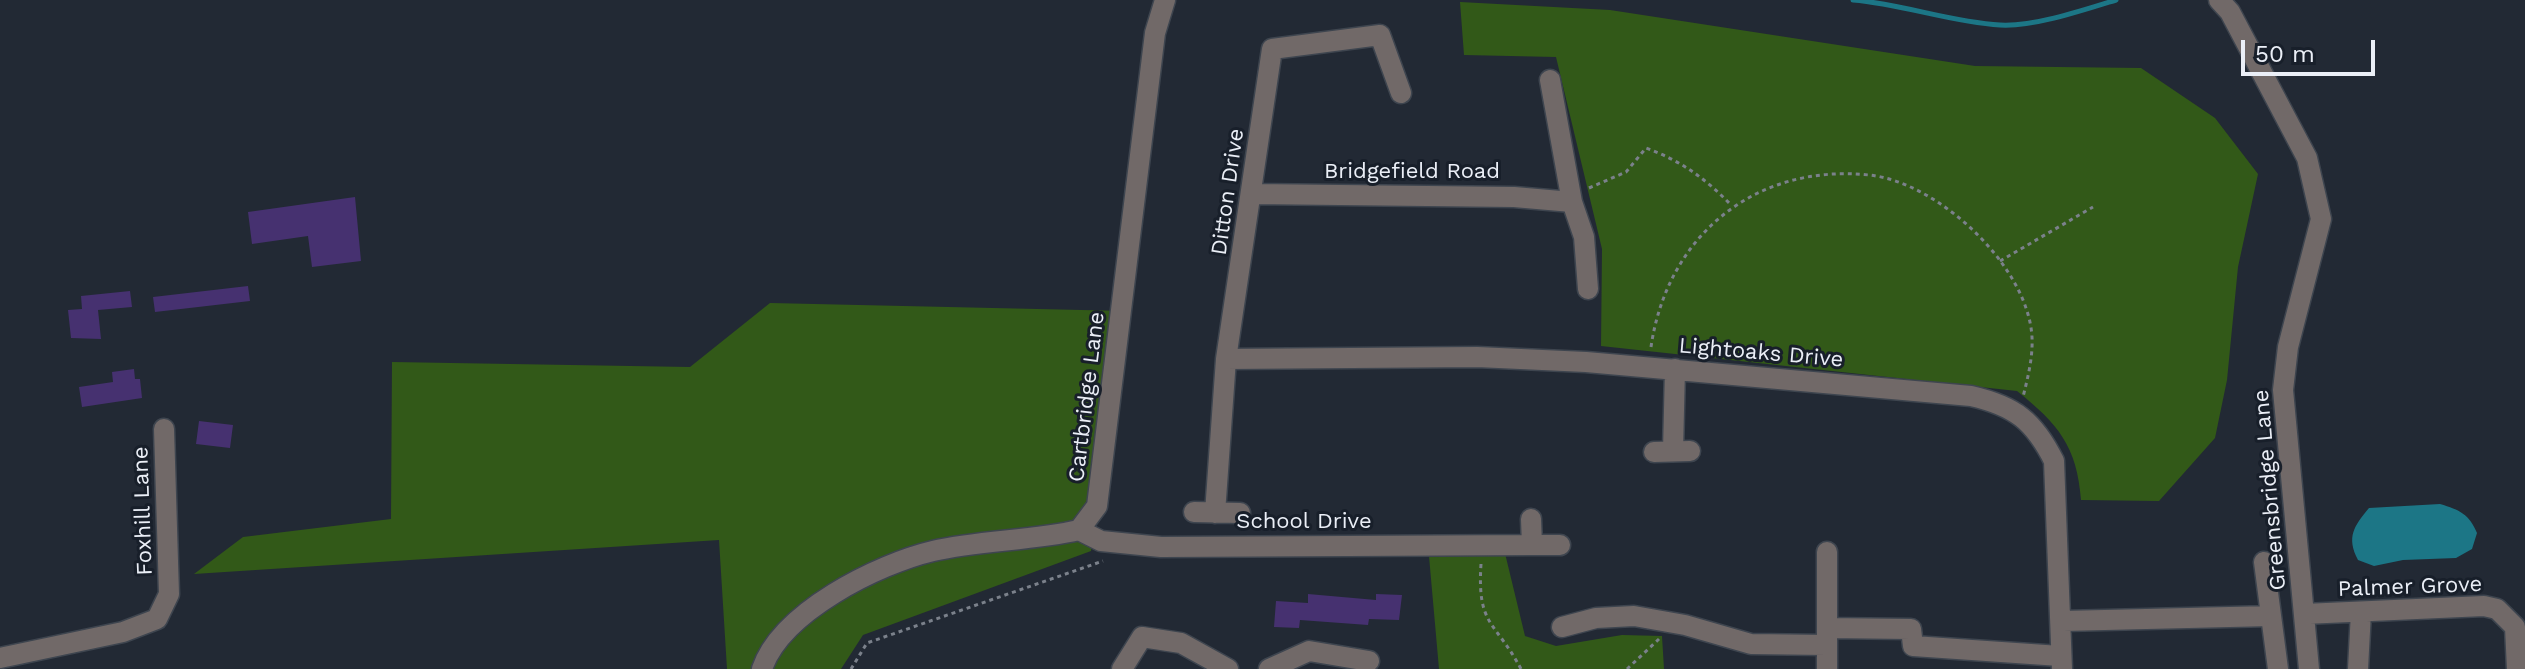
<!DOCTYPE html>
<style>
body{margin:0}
#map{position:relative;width:2525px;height:669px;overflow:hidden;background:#222934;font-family:"Work Sans",sans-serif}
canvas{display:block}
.scale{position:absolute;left:2241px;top:40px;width:134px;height:36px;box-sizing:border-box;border:4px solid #ebeff7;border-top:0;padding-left:10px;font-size:24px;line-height:28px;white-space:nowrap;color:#ebeff7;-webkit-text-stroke:6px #181f2a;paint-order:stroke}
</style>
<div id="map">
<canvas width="2525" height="669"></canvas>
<div class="scale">50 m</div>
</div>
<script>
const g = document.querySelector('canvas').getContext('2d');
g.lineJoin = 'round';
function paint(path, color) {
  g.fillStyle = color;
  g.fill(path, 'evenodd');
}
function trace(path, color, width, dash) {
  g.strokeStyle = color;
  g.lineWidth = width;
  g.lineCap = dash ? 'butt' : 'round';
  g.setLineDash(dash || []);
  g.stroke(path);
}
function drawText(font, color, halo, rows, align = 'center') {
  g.font = font + ' "Work Sans",sans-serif';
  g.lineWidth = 6;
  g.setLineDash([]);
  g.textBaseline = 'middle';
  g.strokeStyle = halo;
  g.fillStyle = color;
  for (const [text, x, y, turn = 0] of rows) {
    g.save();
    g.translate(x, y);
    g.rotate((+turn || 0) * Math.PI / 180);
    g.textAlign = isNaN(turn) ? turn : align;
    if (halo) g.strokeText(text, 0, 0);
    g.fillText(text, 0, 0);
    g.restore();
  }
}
paint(new Path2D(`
 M1460 2 1610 10 1975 66 2141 68 2215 118 2258 174 2238 267 2227 380 2215 438 2159 501 2081 500C2077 446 2058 424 2017 391L1601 346 1602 249 1556 57 1464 55Z
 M770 303 1127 311 1091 551 863 635 841 669H727L719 540 194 574 243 537 391 519 392 362 690 367Z
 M1428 545H1503L1525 636 1556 646 1622 635 1662 636 1664 669H1439Z`), '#325918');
paint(new Path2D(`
 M2440 504C2460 510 2469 514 2477 533L2472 549 2456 558 2403 560 2374 566 2358 560C2346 537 2354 526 2369 508Z`), '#1c7686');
trace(new Path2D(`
 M1853 0C1903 4 1950 22 2000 25 2033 27 2084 10 2116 0`), '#1c7686', 5);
paint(new Path2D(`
 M355 197 361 261 312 267 308 236 252 244 248 212Z
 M248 286 250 301 155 312 153 297Z
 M130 291 132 307 98 310 101 339 71 338 68 310 82 309 81 296Z
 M134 369 135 379H140L142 398 82 407 79 387 113 382 112 372Z
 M199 421 233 425 230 448 196 444Z
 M1308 594 1376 600V594L1402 595 1399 620 1369 619 1368 625 1300 620 1299 628 1274 627 1276 601 1308 603Z`), '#463170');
const minor = new Path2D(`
 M2219 0 2230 12 2307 158 2321 219 2288 347 2283 390 2309 669
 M1253 194 1514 197 1572 202 1550 80
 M1572 202 1584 237 1588 289
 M1226 359 1477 357 1586 362 1971 396C2015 406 2034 421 2054 461L2062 669
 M1673 451 1675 369
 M1654 452 1690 451
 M1194 512 1240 513
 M1215 513 1226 359 1272 49 1380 35 1401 93
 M1531 519 1532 545H1560
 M1079 530 1101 541 1161 547 1532 545
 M2264 562 2278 669
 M2304 614 2484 606 2497 609 2515 627 2517 669
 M2063 621 2271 616
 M1562 627 1596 618 1634 616 1685 625 1751 644 1826 645
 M1827 628 1911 629 1913 646 2060 656
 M0 658 123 632 157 619 169 594 164 429
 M762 669C781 612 878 564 933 551 980 540 1031 541 1079 530L1097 506 1155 33 1165 0
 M1122 669 1142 637 1181 643 1228 669
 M1269 669 1309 651 1369 661
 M1827 669V552
 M2358 669 2361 612`);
trace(minor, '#3e454f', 23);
trace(new Path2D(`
 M1589 188 1626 172 1646 148C1681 161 1705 178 1731 205
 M2000 261 2093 207
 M1651 347C1667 236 1755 163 1869 175 1938 182 2028 266 2032 337 2033 357 2028 377 2023 397
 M1264 514 1285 527
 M1481 564C1477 627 1495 620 1521 669
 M851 669 867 643 1103 561
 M1627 669 1659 639`), '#7b818b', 3, [4, 4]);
trace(minor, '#716968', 20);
drawText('22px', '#ebeff7', '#181f2a', [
 ["Bridgefield Road",1412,172],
 ["Ditton Drive",1228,192,-82],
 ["Lightoaks Drive",1761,353,5],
 ["Cartbridge Lane",1087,397,-83],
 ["Greensbridge Lane",2270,490,-95],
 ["Foxhill Lane",143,511,-92],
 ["School Drive",1304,522],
 ["Palmer Grove",2410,587,-2]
]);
</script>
